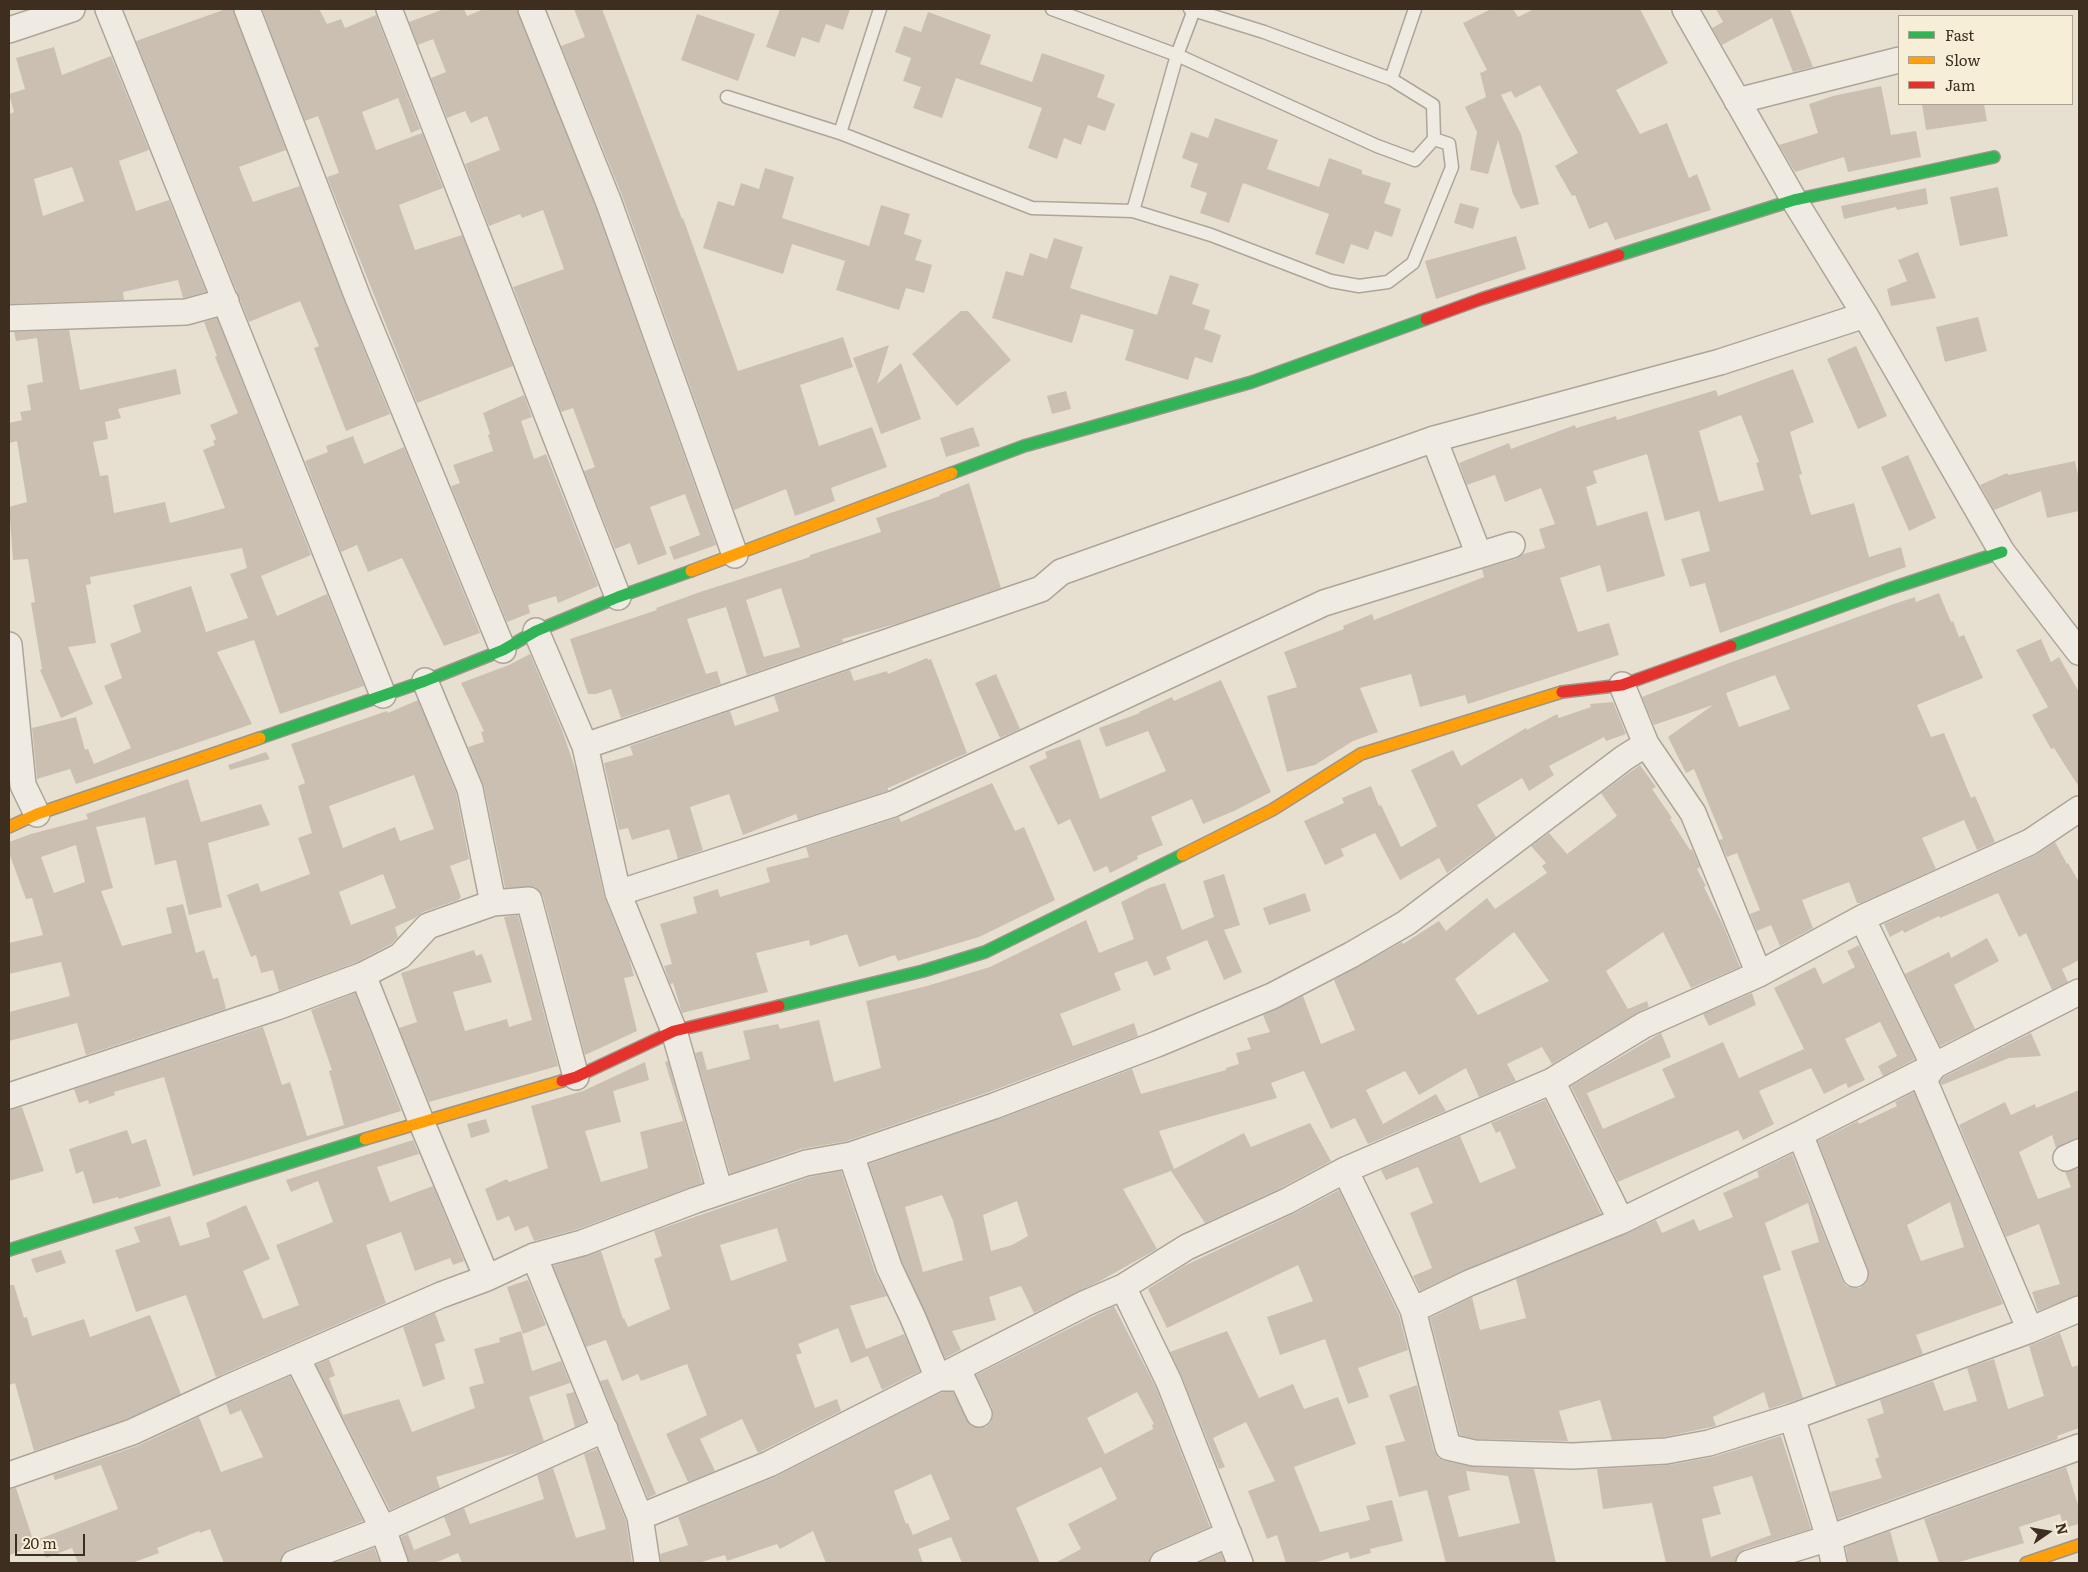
<!DOCTYPE html>
<style>
body{margin:0}
#map{position:relative;width:2088px;height:1572px;overflow:hidden;background:#e7e0d1;font-family:Literata,serif}
canvas{display:block}
.frame{position:absolute;inset:0;border:10px solid #3d2e20;pointer-events:none}
.legend{position:absolute;left:1898px;top:15px;width:175px;height:90px;box-sizing:border-box;background:#f7eed8;border:1px solid #ada18e;margin:0;padding:6px 9px;list-style:none;font-size:15px;color:#3d2e20}
.legend li{display:flex;align-items:center;gap:10px;height:25px}
.legend b{width:25px;border:1px solid #ada18e}
.north{position:absolute;left:2023px;top:1507px;width:50px;height:50px;-webkit-text-stroke:4px #f7eed8;paint-order:stroke;rotate:77deg;font-size:14px;font-weight:700;line-height:20px;text-align:center;color:#3d2e20}
.north::after{content:'';display:block;margin:auto;width:18px;height:22px;background:#3d2e20;clip-path:polygon(50% 0,100% 100%,50% 72%,0 100%)}
.scale{position:absolute;left:15px;top:1534px;width:70px;height:22px;box-sizing:border-box;border:2px solid #3d2e20;border-top:0;padding-left:6px;font-size:15px;line-height:18px;white-space:nowrap;color:#3d2e20;-webkit-text-stroke:4px #f7eed8;paint-order:stroke}
</style>
<div id="map">
<canvas width="2088" height="1572"></canvas>
<div class="frame"></div>
<ul class="legend">
<li><b style="height:6px;background:#30b455"></b>Fast</li>
<li><b style="height:6px;background:#ff9f0a"></b>Slow</li>
<li><b style="height:6px;background:#e5322d"></b>Jam</li>
</ul>
<div class="north">N</div>
<div class="scale">20 m</div>
</div>
<script>
const g = document.querySelector('canvas').getContext('2d');
g.lineJoin = 'round';
function paint(path, color) {
  g.fillStyle = color;
  g.fill(path, 'evenodd');
}
function trace(path, color, width, dash) {
  g.strokeStyle = color;
  g.lineWidth = width;
  g.lineCap = dash ? 'butt' : 'round';
  g.setLineDash(dash || []);
  g.stroke(path);
}
paint(new Path2D(`
 M226 9H233L286 150 239 167 253 202 300 186 345 303 390 414 346 431 314 348 319 346 300 301 249 322 136 41Z
 M262 9H319L327 24 341 19 345 28 376 15 420 129 411 133 398 98 362 112 376 150 422 133 443 188 399 205 415 250 462 235 513 366 417 403 327 177 339 173 318 116 305 121Z
 M444 9H464L467 16 484 9H517L596 208 716 545 674 560 669 547 700 535 685 494 650 507 667 554 638 565 630 543 615 549 584 471 595 467 573 408 561 412 513 287 564 269 543 210 522 218 520 214 489 226 465 164 500 150 487 116 471 123 465 111 447 118 431 78 446 72 433 39 418 45 409 22Z
 M574 9H602L682 219 683 218 738 371 843 337 853 367 800 385 819 446 872 427 887 467 831 488 835 501 795 516 786 489 734 510 623 198 561 46 585 37Z
 M780 9H850L843 30 826 24 819 43 802 37 795 57 766 47Z
 M1491 9H1513L1518 17 1534 9H1640L1668 63 1616 90 1640 134 1667 123 1689 178 1697 174 1711 210 1615 240 1607 222 1589 229 1575 195 1572 196 1555 166 1578 153 1540 85 1515 98 1511 91 1501 95 1521 134 1539 204 1521 209 1513 194 1498 140 1488 174 1470 170 1477 132 1465 107 1486 97 1480 73 1487 70 1463 23Z
 M1716 9H1790L1813 67 1793 72 1772 18 1722 45 1712 28 1723 22Z
 M928 12 991 35 980 64 1032 82 1042 53 1105 75 1097 97 1115 104 1105 131 1088 125 1081 145 1064 138 1057 159 1028 148 1042 108 956 78 942 118 913 108 921 87 903 81 911 58 895 52 904 26 921 32Z
 M697 14 755 34 738 81 681 60Z
 M54 47 62 75 111 56 149 150 119 161 136 211 169 200 206 292 183 298 178 280 123 292 124 300 10 304 9 114 14 112 9 94 25 89 16 58ZM72 167 84 201 43 216 34 179Z
 M1881 86 1891 135 1916 131 1921 157 1848 172 1844 157 1795 172 1779 145 1818 133 1809 104 1833 96Z
 M1922 104H1984L1987 121 1926 130Z
 M1215 118 1278 140 1267 169 1319 187 1329 158 1362 170V174L1391 183 1384 203 1401 209 1392 237 1375 231 1368 250 1351 244 1344 264 1315 254 1329 214 1243 183 1229 223 1200 213 1207 193 1190 187 1198 164 1182 158 1191 132 1208 138Z
 M765 168 794 177 782 218 869 246 881 205 910 214 904 234 922 240 915 260 932 265 924 293 906 288 899 310 836 290 845 261 792 244 783 274 703 248 718 201 734 206 741 183 759 189Z
 M1998 187 2008 236 1960 246 1950 197Z
 M1926 188 1928 204 1897 210 1896 207 1844 219 1841 206Z
 M1460 203 1479 208 1473 229 1454 223Z
 M1516 236 1526 269 1436 299 1425 261Z
 M1054 238 1083 247 1070 288 1157 315 1170 275 1199 284 1192 304 1210 310 1204 329 1221 335 1212 363 1195 357 1188 380 1125 360 1134 330 1081 314 1072 343 992 318 1006 271 1023 276 1030 253 1047 259Z
 M1918 252 1936 298 1891 306 1887 289 1907 281 1898 260Z
 M961 311H968L1011 360 957 406 912 354Z
 M1978 317 1987 351 1945 362 1936 327Z
 M217 318 311 555 261 576 277 616 327 594 364 686 280 714 254 640 217 652 252 724 76 784 70 769 37 779 32 728 76 717 85 750 88 749 94 764 131 748 104 686 122 678 110 644 141 632 133 605 191 586 206 632 248 618 230 574 247 568 242 548 90 577 91 584 86 585 96 643 68 647 93 704 61 718 40 670 42 669 31 603 35 602 28 559 13 560 9 507 27 502 17 441 9 443V423L22 420 20 412 31 410 27 385 43 382 37 338 16 341 14 332 69 330 80 390 176 369 181 394 118 409 121 418 105 422 108 439 93 442 100 476 108 475 114 513 165 502 170 523 225 508 203 450 215 445 213 441 216 439 210 425 238 413 215 357 217 356 204 322Z
 M889 345 877 384 901 363 921 419 881 434 853 358Z
 M1856 346 1887 416 1858 429 1827 359Z
 M1793 369 1814 422 1790 432 1802 474 1799 475 1811 515 1854 503 1869 557 1901 547 1906 567 1720 633 1705 583 1690 587 1681 559 1710 551 1699 511 1665 521 1647 454 1593 471 1597 483 1586 487 1597 526 1647 511 1665 576 1607 592 1600 565 1560 578 1578 632 1609 623 1619 655 1468 704 1465 695 1420 707 1411 674 1360 688 1378 732 1353 741 1315 765 1287 772 1267 696 1297 687 1284 652 1344 629 1343 626 1372 614 1374 620 1420 602 1484 577 1482 569 1516 559 1523 554 1545 548 1539 529 1555 524 1541 488 1505 502 1495 475 1467 485 1459 463 1509 443 1511 449 1575 425 1576 428 1616 416 1617 420 1716 390 1718 396ZM1741 415 1759 462 1756 463 1764 490 1719 502 1699 431Z
 M1066 391 1071 409 1052 414 1047 396Z
 M524 395 532 417 521 421 534 459 546 454 598 586 558 603 556 596 528 605 530 613 507 622 451 486 460 483 453 465 493 451 488 435 490 434 483 413Z
 M973 427 980 446 946 457 940 438Z
 M353 436 364 464 404 447 480 633 444 646 402 558 368 572 357 545 341 552 305 461 328 452 326 446Z
 M1908 455 1936 518 1909 531 1881 467Z
 M2075 461 2079 479V511L2047 518 2041 491 1994 510 1980 485 2007 473 2008 475Z
 M969 483 1001 588 899 623 842 639 843 642 747 675 726 607 687 619 706 674 717 671 721 684 621 718 611 689 596 694H588L570 639 657 610 656 608 700 592 810 557V555L881 532 876 518 940 496 939 495ZM781 588 800 647 764 657 746 600Z
 M1939 593 1951 622 1953 621 1959 637 1964 635 1983 678 1917 705 1931 737 1944 733 1971 798 1975 796 1995 842 1977 850 1964 820 1922 838 1936 869 1861 903H1857L1849 882 1802 900 1813 928 1780 946 1771 925 1757 931 1750 914 1760 910 1737 853 1727 857 1719 840 1723 839 1694 769 1686 773 1668 737 1713 705 1654 725 1642 697 1729 663 1894 604 1915 597 1916 602ZM1775 675 1790 709 1739 727 1726 693Z
 M2041 639 2051 662 2059 657 2079 692V787L2054 748 2051 749 2032 715 2048 707 2016 650Z
 M530 654 562 730 576 771 604 896 629 958 634 976 624 978 637 1031 585 1055 543 896 539 890 534 887 505 888 484 786 468 747 484 742 481 732 484 731 461 683 509 665Z
 M927 658 928 660 931 659 967 753 888 788V791L798 820 796 814 743 835 729 794 690 807 703 850 678 859 669 829 632 840 628 828 619 830 604 763 633 755 630 746 730 711 735 726 779 711 774 696 850 670 854 681 887 671 888 674Z
 M996 674 1020 729 1000 738 975 683Z
 M1221 680 1271 792 1234 811 1203 824 1192 799 1151 817 1163 845 1137 856 1138 859 1110 873 1107 866 1094 872 1070 819 1058 825 1029 766 1047 758 1045 752 1080 739 1100 799 1166 771 1148 731 1106 747 1099 728 1140 713 1139 712 1172 697 1174 701Z
 M418 700 456 793 469 859 450 866 461 897 458 900 423 912 415 918 395 927 398 937 391 944 357 962 279 991 273 970 261 973 256 955 251 957 227 895 258 883 261 892 310 874 298 838 312 833 298 786 305 783 291 744 387 711 388 713ZM414 775 434 829 400 841 395 827 343 848 329 806ZM383 874 396 908 351 925 339 892Z
 M1613 702 1626 734 1606 741 1604 737 1549 766 1554 775 1529 791 1522 778 1477 805 1496 837 1447 873 1439 858 1400 880 1375 833 1341 849 1344 856 1325 865 1304 821 1344 803 1342 798 1371 786 1379 806 1381 805 1401 847 1437 826 1411 770 1453 750 1461 766 1526 728 1527 730 1557 714 1559 718 1591 707 1590 704Z
 M266 752 270 759 230 770 228 765Z
 M1640 765 1656 787 1652 789 1672 818 1670 819 1690 850 1692 849 1700 867 1697 869 1706 886 1704 887 1723 925 1740 967 1691 988 1663 932 1606 971 1628 1009 1647 1001 1649 1007 1637 1013 1552 1064 1542 1047 1507 1064 1516 1081 1479 1097 1466 1068 1419 1095 1405 1071 1366 1090 1383 1124 1436 1094 1446 1111 1368 1144 1355 1118 1331 1129 1304 1071 1271 1083 1277 1098 1159 1131 1174 1169 1244 1133 1251 1147 1310 1123 1331 1161 1281 1188 1205 1223 1171 1171 1123 1189 1157 1249 1100 1281 1034 1313 1021 1286 989 1297 996 1320 952 1331 961 1350 945 1358 902 1262 869 1164 999 1119 1132 1069 1141 1094 1226 1070V1068L1239 1064 1236 1053 1251 1049 1247 1038 1270 1032 1263 1015 1303 996 1321 1044 1355 1030 1334 980 1402 942 1403 944 1439 921 1446 931 1487 898 1495 909 1547 873 1542 866 1546 863 1531 846 1549 833 1567 854 1617 816 1601 793ZM1514 932 1549 981 1478 1015 1455 979ZM942 1195 953 1221 963 1260 923 1272 905 1207ZM1017 1201 1028 1236 1012 1245 991 1251 983 1215Z
 M188 779 201 822 261 804 270 825 208 843 222 907 189 915 176 860 155 865 145 817 96 827 113 888 101 891 122 946 172 933 166 908 183 904 196 953 204 950 213 979 218 978 226 1009 86 1055 77 1023 9 1041V1012L70 996 61 962 9 974V943L43 935 32 898 26 899 9 853V842L31 834 88 819 86 814ZM76 845 85 882 54 893 41 857Z
 M992 783 1015 831 1024 827 1055 900 979 937 898 961 895 955 859 967 847 934 810 946 809 940 756 953 768 992 682 1013 673 983 670 984 664 966 672 964 660 924 697 913 693 897 718 889 720 897 770 882 766 868 809 857 806 847 899 817 901 822Z
 M2055 842 2067 864 2068 863 2079 882V960L2062 969 2068 982 2052 990 2026 933 2019 937 1998 893 1940 918 1939 916 1904 933 1903 930 1890 937 1884 924 2036 855Z
 M1224 874 1240 925 1224 930 1242 972 1224 980 1207 940 1166 957 1171 969 1154 976 1147 961 1114 973 1121 990 1060 1014 1073 1046 1134 1023 1138 1036 989 1092 847 1141 801 1149 730 1174 695 1053 702 1051 707 1070 750 1059 743 1031 778 1024 780 1029 819 1020 834 1082 881 1068 866 1001 927 986 990 967 1086 920 1099 953 1134 939 1121 902 1149 888 1165 883 1182 930 1214 917 1203 881Z
 M1305 893 1311 911 1269 925 1263 908Z
 M518 915 558 1066 429 1102 399 1028 417 1022 401 973 474 950 476 956 482 954 492 982 453 992 465 1031 507 1019 509 1027 532 1020 504 917Z
 M1987 938 1999 961 1954 985 1975 1029 1940 1046 1905 974 1949 952 1951 958Z
 M1859 945 1915 1059 1883 1076 1878 1066 1897 1056 1880 1022 1845 1039 1865 1080 1848 1088 1846 1083 1824 1094 1811 1068 1759 1091 1774 1124 1743 1140 1738 1130 1618 1182 1571 1086 1661 1033 1671 1057 1587 1093 1603 1129 1675 1097 1662 1069 1723 1042 1739 1078 1804 1049 1774 988 1815 967 1823 984 1855 967 1847 951Z
 M355 993 401 1111 193 1176 164 1077 114 1092 115 1095 89 1104 88 1100 79 1103 74 1089 263 1027 282 1085 290 1082 307 1136 344 1125 329 1071 332 1070 311 1010Z
 M1752 993 1756 1005 1709 1026 1703 1014Z
 M2031 1033 2041 1056 2009 1058 1942 1085 1940 1082 1944 1077Z
 M668 1061 702 1183 578 1229 534 1241 528 1226 515 1231 509 1216 497 1221 485 1189 507 1179 509 1182 548 1168 531 1106 583 1091 645 1062 649 1080 613 1091 621 1122 585 1131 601 1182 648 1168 640 1132 683 1121 665 1062Z
 M2079 1090V1138L2073 1139 2056 1148 2052 1135 2019 1152 2038 1199 2071 1187 2065 1172 2079 1168V1295L2038 1311 2032 1292 2060 1284 2039 1224 2006 1237 1959 1125 2005 1102 2011 1115 2035 1104 2036 1108Z
 M1914 1092 2003 1304 1916 1335 1923 1354 1836 1386 1791 1251 1819 1242 1808 1203 1765 1223 1781 1270 1763 1276 1803 1398 1769 1409 1764 1392 1713 1417 1716 1426 1664 1437 1612 1440 1600 1400 1559 1411 1568 1441 1476 1439 1460 1435 1430 1318 1472 1297 1480 1330 1526 1318 1516 1279 1626 1234 1656 1220 1662 1233 1694 1219 1699 1231 1733 1217 1723 1193 1759 1177 1757 1171 1792 1154 1842 1280 1846 1286 1853 1288H1860L1866 1283 1869 1277 1868 1269 1818 1141 1858 1121 1859 1124 1897 1106 1895 1102ZM1950 1202 1964 1247 1921 1261 1907 1225Z
 M1545 1100 1601 1214 1464 1270 1420 1291 1413 1276 1432 1268 1410 1213 1433 1203 1418 1167 1386 1180 1381 1170 1460 1136 1480 1183 1516 1168 1500 1131 1496 1133 1491 1123Z
 M22 1107 44 1171 9 1181V1110Z
 M486 1119 490 1132 471 1138 467 1124Z
 M127 1130 132 1144 146 1139 161 1186 119 1199 118 1197 93 1204 83 1171 76 1174 69 1149Z
 M413 1140 419 1154 377 1167 390 1202 433 1186 464 1261 453 1265 450 1258 415 1271 401 1232 366 1245 386 1303 216 1377 186 1295 136 1312 115 1250 140 1242 134 1227 170 1216 180 1246 210 1237 206 1223 246 1205 270 1259 243 1271 263 1319 299 1305 276 1245 333 1222 318 1181 291 1192 286 1180Z
 M841 1171 875 1272 887 1296 850 1306 866 1349 904 1334 920 1371 882 1390 868 1356 851 1363 838 1328 798 1344 802 1353 796 1355 815 1408 837 1399 841 1411 758 1453 742 1419 700 1439 715 1471 688 1482 666 1434 707 1415 687 1364 641 1381 638 1374 622 1381 606 1340 586 1347 553 1266 601 1251 623 1319 624 1318 628 1327 670 1309 654 1259 662 1256 654 1231 810 1177ZM777 1228 787 1261 731 1281 720 1245Z
 M1339 1190 1399 1315 1408 1350 1358 1368 1369 1397 1348 1404 1325 1339 1280 1355 1267 1317 1313 1301 1298 1265 1167 1328 1148 1289 1184 1266 1293 1214Z
 M61 1250 66 1263 36 1273 31 1259Z
 M528 1280 546 1325 523 1334 507 1287Z
 M9 1285H14L24 1318 27 1317 32 1336 84 1319 90 1337 150 1315 181 1394 127 1419 34 1451 15 1383 9 1385Z
 M1114 1306 1156 1388 1210 1527 1157 1550 1151 1555 1149 1563H1055L1081 1549 1068 1524 1117 1499 1101 1467 1016 1508 1040 1563H962L951 1537 918 1549 923 1563H826L813 1531 780 1549 777 1544 727 1561 725 1555 698 1563H661L660 1554 688 1545 678 1517 775 1477 942 1392H953L970 1425 977 1428 986 1427 991 1422 993 1415 992 1408 976 1375ZM1137 1392 1154 1424 1152 1425 1153 1429 1105 1454 1087 1418ZM931 1474 950 1519 913 1535 908 1523 906 1524 894 1491Z
 M435 1313 445 1341 435 1344 445 1379 423 1387 403 1327Z
 M521 1331 532 1371 561 1361 570 1383 529 1397 544 1441 519 1452 436 1477 440 1488 390 1510 316 1365 329 1359 335 1376 329 1378 343 1415 399 1399 412 1432 475 1408 469 1387 484 1383 474 1349 500 1342 499 1338Z
 M1227 1331 1259 1398 1293 1384 1304 1409 1338 1397 1356 1444 1294 1467 1320 1532 1370 1520 1366 1506 1392 1500 1403 1541 1370 1549 1371 1553 1350 1559 1348 1552 1314 1563H1286L1277 1535 1267 1539 1248 1491 1275 1481 1246 1422 1213 1438 1225 1467 1219 1469 1182 1377 1170 1352Z
 M2060 1333 2072 1367 2079 1365V1428L2057 1436 2058 1439 1838 1519 1830 1492 1882 1478 1875 1459 1879 1457 1867 1419 1884 1413 1880 1400 1933 1381 1944 1411 1977 1401 1967 1368 1994 1359 2008 1409 2044 1396 2029 1346Z
 M290 1376 363 1521 289 1550 283 1554 280 1563H224L210 1529 200 1533 199 1531 157 1548 159 1553 132 1563H78L72 1548 46 1558 39 1539 118 1509 101 1465 55 1480 53 1475 137 1446 199 1417 221 1472 263 1457 241 1410 230 1415 226 1404Z
 M608 1379 656 1494 648 1498 600 1381Z
 M1417 1385 1434 1451 1438 1458 1445 1461 1473 1467 1534 1469 1556 1563H1446L1427 1490 1399 1497 1385 1446 1405 1441 1389 1395ZM1466 1471 1508 1476 1520 1523 1459 1537 1448 1496 1470 1490Z
 M574 1392 586 1422 575 1427 566 1394Z
 M1781 1436 1811 1529 1745 1549 1738 1554 1735 1563H1666L1652 1503 1603 1509 1597 1469 1669 1465 1713 1457ZM1752 1476 1771 1535 1711 1557 1702 1519 1721 1514 1713 1487Z
 M597 1449 626 1521 632 1563H462L458 1553 435 1563H409L401 1537 408 1534 414 1550 451 1535 444 1517 464 1508 470 1524 544 1499 537 1475 553 1468 576 1538 606 1529 584 1454Z
 M2066 1467 2079 1508V1524L2064 1528 2060 1514 2019 1527 2024 1543 1956 1563H1939L1924 1519Z
 M16 1488 35 1546 9 1555V1489Z
 M1890 1531 1899 1563H1848L1846 1547Z
 M374 1548 380 1563H334Z
 M1221 1553 1225 1563H1198Z`), '#cbbfb2');
const lane = new Path2D(`
 M1052 9 1177 55 1377 146 1415 160 1434 139 1433 105 1391 79 1264 32 1190 9
 M1391 79 1415 9
 M727 97 840 133 1032 208 1133 211 1211 235 1331 281 1359 286 1388 282 1413 263 1452 167 1449 144 1434 139
 M840 133 880 9
 M1133 211 1177 55 1194 10`);
const street = new Path2D(`
 M108 9 383 695
 M247 9 358 298 503 650
 M389 9 618 597
 M531 9 609 203 735 555
 M1685 9 1794 200 1865 315 2002 552 2079 652
 M9 30 72 9
 M1737 101 1899 60
 M9 318 186 312 226 301
 M1434 439 1479 555
 M536 631 585 746 618 893 674 1031 720 1192
 M9 645 23 785 37 814
 M425 681 470 789 493 903
 M1622 685 1646 744 1693 813 1759 974
 M585 746 1041 589 1061 572 1434 439 1720 362 1865 315
 M618 893 893 804 1324 603 1512 545
 M1862 918 1934 1066 1924 1080 2030 1330
 M363 975 421 1121 487 1278
 M1552 1081 1621 1221
 M9 1096 277 1007 363 975 400 956 428 926 493 903 529 900 576 1077
 M1800 1134 1855 1274
 M851 1155 889 1267 913 1318 938 1378H962L979 1414
 M2066 1158 2079 1152
 M1345 1170 1413 1310 1448 1447 1474 1453 1573 1456 1666 1451 1709 1443 1792 1417 2030 1330 2079 1309
 M534 1256 640 1517 647 1563
 M1123 1287 1169 1382 1240 1563
 M1413 1310 1469 1283 1621 1221 1800 1134 2079 992
 M297 1358 383 1529 395 1563
 M1792 1417 1829 1538 1834 1563
 M9 1475 132 1432 227 1388 441 1295 487 1278 534 1256 582 1243 696 1200 806 1163 851 1155 994 1106 1157 1044 1272 996 1351 955 1406 923 1624 758 1646 744
 M640 1517 769 1464 1086 1303 1123 1287 1187 1247 1287 1201 1345 1170 1552 1081 1644 1025 1759 974 1862 918 2030 842 2079 809
 M294 1563 383 1529 605 1429
 M1163 1563 1229 1534
 M1749 1563 1829 1538 2079 1447`);
const fast = new Path2D(`
 M1619 255 1794 200 1994 157
 M952 473 1024 446 1252 382 1426 319
 M1731 646 1889 589 2002 552
 M260 738 425 681 503 650 536 631 618 597 691 571
 M779 1006 923 971 985 952 1182 855
 M9 1250 365 1139`);
const slow = new Path2D(`
 M691 571 952 473
 M9 827 37 814 260 738
 M1182 855 1272 810 1361 754 1562 692
 M365 1139 562 1081
 M2026 1563 2079 1545`);
const jam = new Path2D(`
 M1426 319 1481 299 1619 255
 M1562 692 1622 685 1731 646
 M562 1081 576 1077 674 1031 779 1006`);
trace(lane, '#ada599', 15);
trace(street, '#ada599', 28);
trace(fast, '#9c958a', 14);
trace(slow, '#9c958a', 14);
trace(jam, '#9c958a', 14);
trace(lane, '#efebe3', 12);
trace(street, '#efebe3', 25);
trace(fast, '#30b455', 11);
trace(slow, '#ff9f0a', 11);
trace(jam, '#e5322d', 11);
</script>
